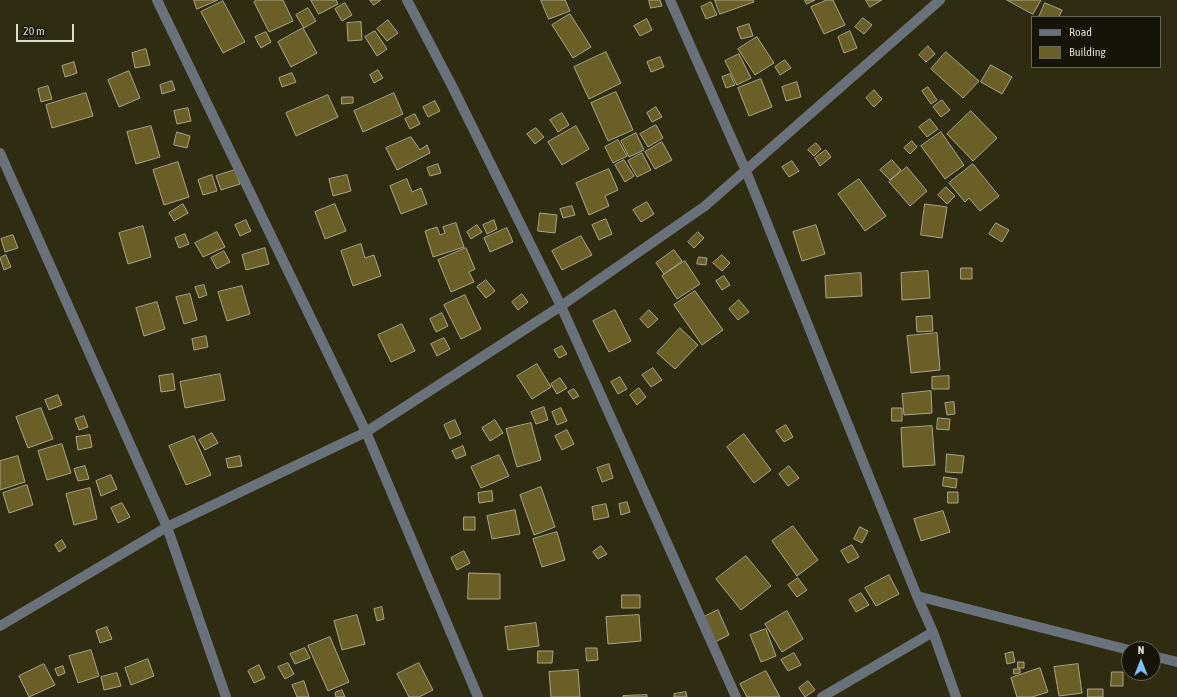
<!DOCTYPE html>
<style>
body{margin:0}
#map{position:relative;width:1177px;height:697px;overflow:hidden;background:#302c12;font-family:"Asap Condensed",sans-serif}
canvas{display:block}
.legend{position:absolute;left:1031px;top:16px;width:130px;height:52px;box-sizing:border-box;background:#161409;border:1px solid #666457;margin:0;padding:5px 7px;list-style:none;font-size:12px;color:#dfdccd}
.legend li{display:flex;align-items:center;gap:8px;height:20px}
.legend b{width:20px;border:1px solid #666457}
.north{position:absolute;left:1121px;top:641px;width:40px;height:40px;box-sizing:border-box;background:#161409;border:1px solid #666457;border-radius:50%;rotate:0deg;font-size:11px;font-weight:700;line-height:16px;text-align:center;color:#dfdccd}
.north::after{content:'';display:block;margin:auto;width:14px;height:18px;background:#82bcfa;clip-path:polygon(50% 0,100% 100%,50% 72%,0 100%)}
.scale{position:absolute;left:16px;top:24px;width:58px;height:18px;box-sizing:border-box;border:2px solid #dfdccd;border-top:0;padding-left:5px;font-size:12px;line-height:14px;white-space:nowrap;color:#dfdccd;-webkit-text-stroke:3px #161409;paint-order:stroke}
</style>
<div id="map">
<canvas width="1177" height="697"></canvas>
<ul class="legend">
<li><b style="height:5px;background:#69727b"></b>Road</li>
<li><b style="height:11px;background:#6a6027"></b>Building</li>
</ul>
<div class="north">N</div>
<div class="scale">20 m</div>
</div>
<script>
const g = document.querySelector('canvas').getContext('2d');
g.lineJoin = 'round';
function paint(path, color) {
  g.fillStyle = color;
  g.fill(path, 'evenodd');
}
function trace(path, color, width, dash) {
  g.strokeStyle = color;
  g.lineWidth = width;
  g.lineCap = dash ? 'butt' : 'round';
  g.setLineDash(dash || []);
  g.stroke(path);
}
const building = new Path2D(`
 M194 0H218L197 9Z
 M257 0H283L293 21 269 32 254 2Z
 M311 0H336L338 4 319 14Z
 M370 0H381L374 5Z
 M541 0H565L570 11 549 19Z
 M649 0H660L662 6 651 8Z
 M715 0H753L754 2 720 14Z
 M805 0H815L807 4Z
 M827 0H833L845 25 824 34 811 7Z
 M866 0H882L870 7Z
 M1007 0H1041L1033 14Z
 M223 1 245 42 223 53 201 12Z
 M711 2 717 15 706 19 701 7Z
 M345 3 352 15 342 21 335 9Z
 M1045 3 1062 10 1059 17H1039Z
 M308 8 316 21 304 28 296 15Z
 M570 14 591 47 573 58 552 25Z
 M863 18 872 25 864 34 855 27Z
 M647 19 652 30 640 36 634 26Z
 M388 20 398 33 387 41 377 29Z
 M361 22 362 40 348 41 347 23Z
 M749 24 753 36 741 39 737 28Z
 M303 28 317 53 291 67 278 42Z
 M375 31 387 49 377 56 365 37Z
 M850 31 857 48 844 53 838 37Z
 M266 32 271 42 261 48 255 37Z
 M757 37 774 63 755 75 738 49Z
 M928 46 935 54 926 62 919 55Z
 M146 49 150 65 135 68 132 53Z
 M606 52 621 83 589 99 574 67Z
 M946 52 979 81 963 98 931 69Z
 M739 54 751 78 737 85 725 61Z
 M660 57 664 67 651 72 647 62Z
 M785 60 791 68 780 75 775 67Z
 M74 62 77 73 65 77 62 66Z
 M991 65 1012 77 1002 94 981 82Z
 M378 70 383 78 374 83 370 75Z
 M129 71 140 98 119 107 108 80Z
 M292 73 296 82 282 87 279 78Z
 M730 74 735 85 726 88 722 77Z
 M761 79 772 107 749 116 738 88Z
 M172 81 175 90 162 94 160 85Z
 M797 82 801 97 786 101 782 87Z
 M48 86 52 99 41 102 38 89Z
 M928 87 937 100 931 104 922 91Z
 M874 90 882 99 874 107 866 98Z
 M616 92 633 130 608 141 591 103Z
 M86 93 93 116 52 128 46 105Z
 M394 93 403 114 363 132 354 111Z
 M328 95 338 117 296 136 286 113Z
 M342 97H353V103L342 104Z
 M942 100 950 110 941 117 933 107Z
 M435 101 440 111 428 117 423 107Z
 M656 107 662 117 652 122 647 113Z
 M188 108 191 121 177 124 174 111Z
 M971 111 997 138 973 161 947 134Z
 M562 113 569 125 558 132 550 120Z
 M415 114 420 124 410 129 405 119Z
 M930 119 938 129 927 137 919 127Z
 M656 125 663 138 648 147 640 134Z
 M151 126 160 157 136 164 127 132Z
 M576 126 589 149 562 165 548 142Z
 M536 128 544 137 535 144 527 134Z
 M177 132 190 136 187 148 174 145Z
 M941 132 964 165 945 179 921 146Z
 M636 133 644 150 629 157 621 141Z
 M411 137 420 150 427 145 430 153 397 170 386 148Z
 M618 140 627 156 613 163 605 147Z
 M912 141 917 147 910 154 904 148Z
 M662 142 672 160 655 169 645 152Z
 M816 143 821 149 814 156 808 150Z
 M826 150 831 157 820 166 815 158Z
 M642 153 651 170 637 177 628 161Z
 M624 160 634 176 625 182 615 165Z
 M892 160 901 170 890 180 880 170Z
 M792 161 799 171 789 177 782 167Z
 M178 162 189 197 164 205 153 170Z
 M438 164 441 173 430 176 427 168Z
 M973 164 999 196 980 211 969 198 965 202 949 183Z
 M907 167 927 191 910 206 889 182Z
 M609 169 618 190 605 196 609 206 589 215 576 183Z
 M235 170 240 184 221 190 216 176Z
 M212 175 217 191 203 195 198 180Z
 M347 175 351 191 333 196 329 179Z
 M407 179 412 192 421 188 427 204 401 214 390 186Z
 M859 179 886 216 865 231 838 194Z
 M946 187 955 196 947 204 938 195Z
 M647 202 654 214 641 222 633 210Z
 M183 204 188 213 174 221 169 213Z
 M335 204 346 231 325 239 315 212Z
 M925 204 947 207 942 238 921 235Z
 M572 206 575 215 563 218 560 209Z
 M540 213 557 215 555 233 538 231Z
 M606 219 612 234 599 240 592 225Z
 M246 220 251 231 240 236 235 225Z
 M494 220 497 229 487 234 483 225Z
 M456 223 464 247 433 257 425 231 437 227 440 235 445 233 443 227Z
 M996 223 1009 230 1002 242 989 234Z
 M477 225 482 232 471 239 467 232Z
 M816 225 825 254 802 261 793 232Z
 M143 226 151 257 128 264 119 233Z
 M507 228 513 242 490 252 484 238Z
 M217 232 225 247 203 257 195 243Z
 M698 232 704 238 694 248 688 242Z
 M185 234 189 244 179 248 175 238Z
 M13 235 18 248 5 252 1 239Z
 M581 236 592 255 562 270 552 251Z
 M361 244 365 258 374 255 381 276 353 286 341 251Z
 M265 248 269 264 246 270 242 255Z
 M466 248 475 269 469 272 474 282 451 292 438 260Z
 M674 250 682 261 664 274 656 263Z
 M224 251 230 262 217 269 211 258Z
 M6 255 11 267 4 270 0 258Z
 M722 255 730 263 722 271 713 263Z
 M699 257 707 258 706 265 697 264Z
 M685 261 700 284 677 299 662 276Z
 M961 268H972V279H961Z
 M928 271 930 298 902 300 901 273Z
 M861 273 862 296 826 298 825 276Z
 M724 276 730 285 722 290 716 281Z
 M486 280 495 291 486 298 477 287Z
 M204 285 207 295 199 298 195 287Z
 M242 286 250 314 227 321 218 292Z
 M695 291 723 330 702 345 674 305Z
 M190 294 197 320 184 324 176 297Z
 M522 294 528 302 518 310 512 302Z
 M465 295 481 329 461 339 444 305Z
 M739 300 749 312 738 320 729 309Z
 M157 302 165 329 144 336 136 308Z
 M615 310 631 341 609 352 593 321Z
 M649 310 658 319 648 328 640 319Z
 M442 313 448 326 436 332 430 319Z
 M932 316 933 331 917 332 916 317Z
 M402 324 415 351 391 362 378 335Z
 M680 328 698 345 675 369 657 353Z
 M937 333 940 370 911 373 907 336Z
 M206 336 208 347 194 350 192 339Z
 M444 338 450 349 437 356 431 344Z
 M562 346 567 354 559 358 554 350Z
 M537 364 551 387 532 399 517 376Z
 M653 368 662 380 651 387 642 375Z
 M173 374 175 390 161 392 159 376Z
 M220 374 225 400 185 408 180 382Z
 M949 376V389H932V377Z
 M620 377 627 389 618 394 611 382Z
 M560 378 567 388 557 394 551 384Z
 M639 388 646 397 637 405 630 395Z
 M574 389 579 396 573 399 568 392Z
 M931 391 932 413 904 415 902 394Z
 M58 395 62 405 49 410 45 400Z
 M954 402 955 414 947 415 945 403Z
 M544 407 548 420 536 424 531 412Z
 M41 408 53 439 28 448 16 417Z
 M561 408 567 421 557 425 552 412Z
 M892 408H902V421H892Z
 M84 416 88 427 79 430 75 419Z
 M938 418 950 419 949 430 937 429Z
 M455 420 461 434 450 439 444 425Z
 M495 420 503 433 490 441 482 428Z
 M531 423 541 460 517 467 506 429Z
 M786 425 793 437 784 442 776 431Z
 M932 426 935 465 903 467 901 428Z
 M567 430 574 444 562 450 555 436Z
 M212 433 218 443 205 450 199 440Z
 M744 434 771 470 754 483 727 447Z
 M90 435 92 447 78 450 76 437Z
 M194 436 211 475 186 485 169 446Z
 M62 444 71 473 47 480 38 451Z
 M463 446 466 455 456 459 452 451Z
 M947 454 964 456 962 473 946 472Z
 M499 455 509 476 481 488 471 467Z
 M18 456 25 482 0 490V461Z
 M240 456 242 466 228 468 226 459Z
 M609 464 613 478 602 482 597 468Z
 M85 466 89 479 78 481 74 469Z
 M789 466 799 478 788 486 779 474Z
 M111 475 117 489 101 496 96 481Z
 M944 477 957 479 956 488 943 486Z
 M27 485 33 505 9 513 3 493Z
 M541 487 555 527 534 535 520 495Z
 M90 488 97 519 74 525 66 494Z
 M492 491 493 501 479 503 478 493Z
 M948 492H958V503H948Z
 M627 502 630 512 621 515 619 504Z
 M122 503 130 517 118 523 111 508Z
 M606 504 609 517 594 520 592 507Z
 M515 510 520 534 492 539 487 516Z
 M943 511 950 532 921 541 914 519Z
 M464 517H475V530H464Z
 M793 526 818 560 797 576 772 541Z
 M860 527 868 531 862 543 854 539Z
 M557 532 565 560 542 567 533 539Z
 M62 540 66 547 59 552 55 545Z
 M852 545 859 557 848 563 841 551Z
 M601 546 607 554 598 559 593 552Z
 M464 551 470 563 457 570 451 558Z
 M746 556 771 586 741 610 716 579Z
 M469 573 500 574V599H468Z
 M889 575 899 594 876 606 865 588Z
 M798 578 807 590 797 597 788 585Z
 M861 593 869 605 856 612 849 600Z
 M622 595H640V608H622Z
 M382 607 384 619 377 621 374 609Z
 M718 610 729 635 715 642 704 617Z
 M787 611 803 639 782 652 765 624Z
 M357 615 365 644 342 650 334 621Z
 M639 615 641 641 608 644 606 617Z
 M536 623 539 646 508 650 505 627Z
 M107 627 112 639 100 643 96 631Z
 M766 629 776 656 761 662 750 635Z
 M330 637 349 682 328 691 308 646Z
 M305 648 310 658 295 664 290 654Z
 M586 648H597L598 660 587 661Z
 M91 650 99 676 78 683 69 656Z
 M538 651H553L552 663H538Z
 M1013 652 1015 662 1007 664 1005 654Z
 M794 653 801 665 788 671 781 660Z
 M148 659 154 676 131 685 125 668Z
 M1018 662H1024V668H1018Z
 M288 663 294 674 285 679 278 667Z
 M419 663 433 690 419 697H409L397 674Z
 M44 664 55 685 29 697 19 676Z
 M1078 664 1082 693 1059 696 1054 667Z
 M259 665 265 678 254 683 248 671Z
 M63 666 65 673 58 676 55 669Z
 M1040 668 1048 692 1032 697H1017L1011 678Z
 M1014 669H1020V673L1014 674Z
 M578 670 580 697H551L549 672Z
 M766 671 780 697H747L740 684Z
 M1112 672H1123V686H1111Z
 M117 673 121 686 104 690 101 677Z
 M304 681 309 697H297L292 685Z
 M808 681 815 690 805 697 799 688Z
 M1088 689H1103V697H1088Z
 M342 690 345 697H336L335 693Z
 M686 692 687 697H674V694Z
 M647 695V697H623V696Z`);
paint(building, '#6a6027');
trace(building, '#aaa588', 1);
trace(new Path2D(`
 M157 0 366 432 478 697
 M407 0 451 84 561 306 736 697
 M670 0 746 171 917 596 933 632 956 697
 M0 153 167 527 226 697
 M917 596 1129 650
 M0 626 167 527 366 432 561 306 705 206 940 0
 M1153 656 1177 662
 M822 697 933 632`), '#69727b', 10);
</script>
